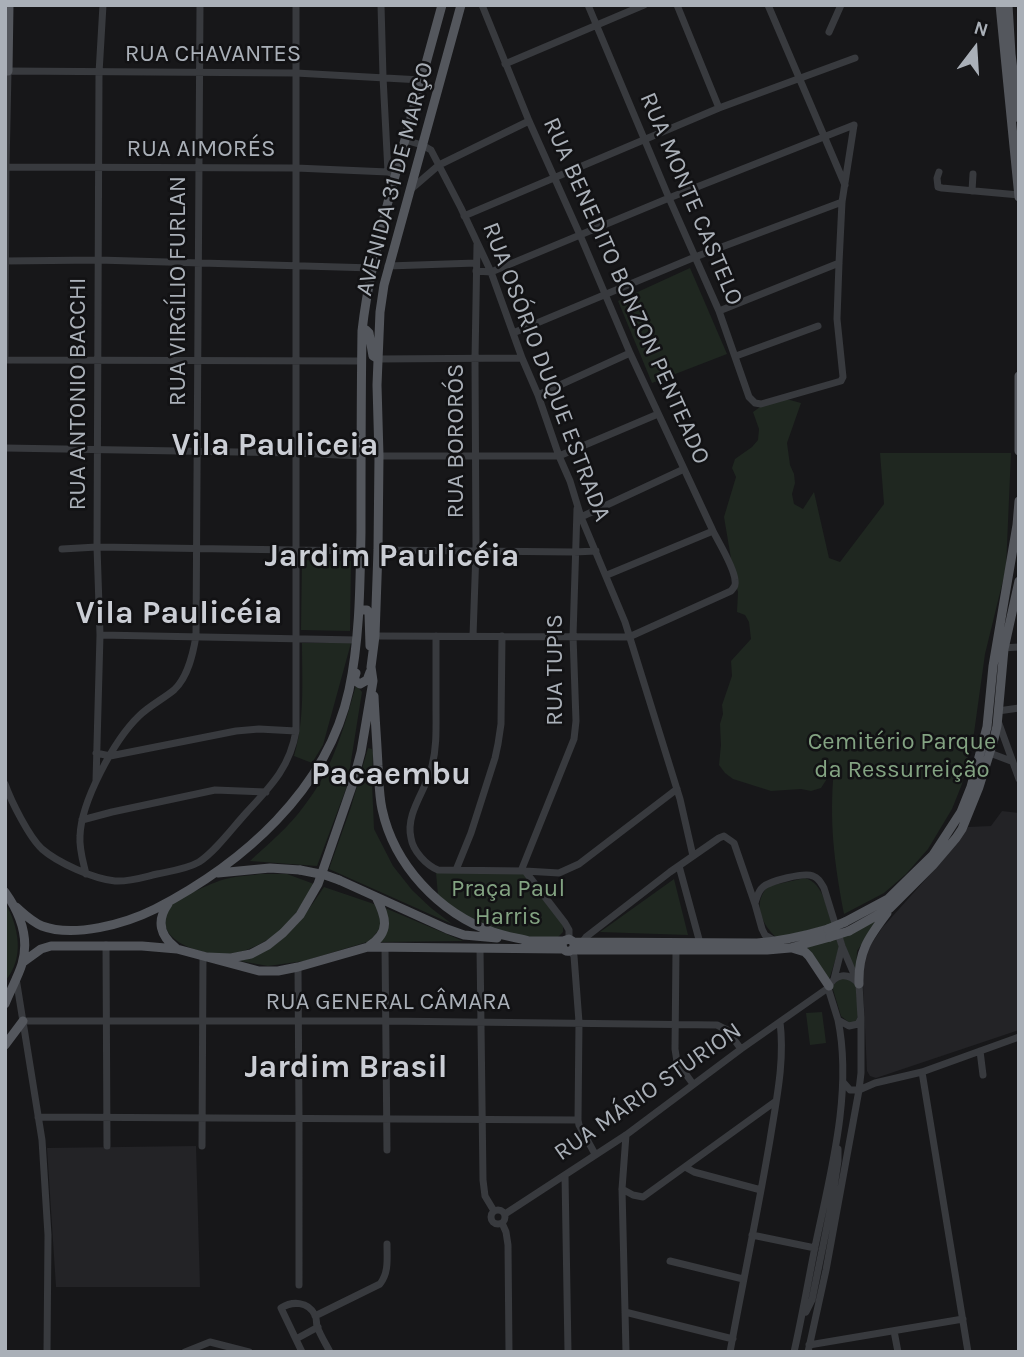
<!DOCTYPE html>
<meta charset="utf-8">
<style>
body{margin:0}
#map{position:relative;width:1024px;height:1357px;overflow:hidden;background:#171719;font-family:Karla,sans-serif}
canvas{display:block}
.frame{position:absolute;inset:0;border:7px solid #aab0b8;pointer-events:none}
.north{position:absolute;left:940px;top:14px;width:70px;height:70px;-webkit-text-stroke:5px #121214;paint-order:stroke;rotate:17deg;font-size:19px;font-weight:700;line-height:28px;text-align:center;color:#aab0b8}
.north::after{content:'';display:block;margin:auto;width:24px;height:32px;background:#aab0b8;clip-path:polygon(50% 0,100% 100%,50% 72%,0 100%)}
</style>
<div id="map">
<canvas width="1024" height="1357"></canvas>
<div class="frame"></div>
<div class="north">N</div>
</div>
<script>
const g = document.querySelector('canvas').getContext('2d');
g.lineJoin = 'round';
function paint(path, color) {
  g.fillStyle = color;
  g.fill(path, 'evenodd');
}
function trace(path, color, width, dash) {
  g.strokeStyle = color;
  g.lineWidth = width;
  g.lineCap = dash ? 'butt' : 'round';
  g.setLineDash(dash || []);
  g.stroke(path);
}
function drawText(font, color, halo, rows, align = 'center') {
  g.font = font + ' Karla,sans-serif';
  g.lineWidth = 5;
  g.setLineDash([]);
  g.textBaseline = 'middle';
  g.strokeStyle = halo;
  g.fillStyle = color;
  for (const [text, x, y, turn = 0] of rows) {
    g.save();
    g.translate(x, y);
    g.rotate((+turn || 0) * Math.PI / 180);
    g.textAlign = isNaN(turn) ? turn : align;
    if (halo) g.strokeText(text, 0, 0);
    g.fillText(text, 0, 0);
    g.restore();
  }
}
paint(new Path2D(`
 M1002 811 1019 813V1030L876 1078 870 1076 867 1071 862 964 866 952 882 928 942 861 968 827 991 826Z
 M196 1146 200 1287H56L47 1148Z`), '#232326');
paint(new Path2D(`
 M690 268 727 354 652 383 618 301Z
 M780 400H790L801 403 787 443 790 465 794 474 795 483 792 494 794 504 803 509 814 492 829 558 840 562 884 504 880 453H1011L1006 568 985 654 974 733 962 784 952 809 928 849 906 874 884 893 844 914C834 861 829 822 834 768L821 788 811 791 801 789 771 791 733 779 725 773 719 765 721 745 720 724 723 714 722 705 732 676 731 661 751 639 749 622 745 615 737 612 738 592 735 582 724 517 736 477 732 468 735 459 752 447 758 440 759 429 753 412 760 407Z
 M302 560 351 561 350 631 301 630Z
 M302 643H351L323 745 312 763 294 756C305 720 302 681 302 643Z
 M356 685 362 692 347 786 317 866 250 861C268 844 289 827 304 806 332 771 344 728 356 685Z
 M368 748 372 749 373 753 372 782 374 829 393 866 412 890 431 908 452 924 329 869 351 807Z
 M436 873H523L563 924V932L556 939 527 938 495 930 462 915 438 895Z
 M260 874H287L314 884C303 902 293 922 275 935 263 943 246 952 231 954 210 957 158 944 166 916 167 914 168 908 170 906 174 900 214 882 222 880 234 876 248 876 260 874Z
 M805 878C824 884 826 907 832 924L777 938C762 925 751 902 769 886Z
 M674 879 688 935 600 932Z
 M324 887 374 904C387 918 381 932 367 942L304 961 268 966 240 961C282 950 301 921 324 887Z
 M5 903C19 926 25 959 5 981Z
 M385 908 463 941 380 942Z
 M878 919 857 951 856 973 852 966 842 936Z
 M837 938 839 948 829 980 802 948Z
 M841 978 847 979 856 984 858 1015 856 1021 851 1024 841 1016 832 986Z
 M822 1012 826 1043 810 1045 806 1013Z`), '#1f2720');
trace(new Path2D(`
 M381 5 383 77 388 172
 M588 5 669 198 719 311 749 397 755 403 761 404 841 381 843 377 837 319 839 263 842 202 854 125
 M677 5 719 108
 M768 5 845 185
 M829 32 841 5
 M505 64 644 5
 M405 140 422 145 431 150 461 208 491 272 522 358 538 395 559 456 570 481 581 517 625 622 680 799 693 856
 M5 167 296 168 388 172 396 174
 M939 172 937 178 938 187 942 188 1019 195
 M410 190 439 165 529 121
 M972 191 973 174
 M464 216 719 108 855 58
 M5 261 98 260 373 268
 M388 266 476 263
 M476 271 491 272 669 198 854 125
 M719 311 839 263
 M513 333 695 257 842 202
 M5 356 6 167 8 71 296 73 421 80
 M736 356 818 326
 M378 359 522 358
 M5 360 362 361
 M538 395 630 353
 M5 448 296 453 361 456
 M379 456H559L658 414
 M581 517 684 469
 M62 549 97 547 360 551
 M378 550 574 552 596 551
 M607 575 713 531
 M100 635 357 640
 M375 636 629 637 731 591C734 587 736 586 735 580 734 567 719 543 713 531L630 353 580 235 529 121 482 5
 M436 636C436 659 436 683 436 707 436 727 437 746 432 766 427 789 405 813 411 838 413 851 426 865 438 870L525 871 559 873 579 864 677 789
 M473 636 476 551 475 359 477 245
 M1002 648 1019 647
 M998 711 1019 708
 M998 721 1019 779
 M982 750 1011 761
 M96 753 110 756 236 731 259 729 296 731
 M96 781 100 635 97 547 99 73 103 5
 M5 784C11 801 29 837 42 849 58 863 94 879 115 881 129 882 144 877 157 874 171 871 187 869 199 862 216 851 233 827 247 812 271 786 290 767 296 731V5
 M82 820 112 812 215 790 266 792
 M679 866 700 943
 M456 870 471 833 495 758 498 744 501 724 502 636
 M521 871 574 739 576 721 573 636 577 509
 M525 871 565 923 569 930V939
 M86 874C83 861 79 849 80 836 81 802 114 740 139 716 149 706 163 699 174 690 188 677 193 654 196 636L200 5
 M755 903C757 897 758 891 763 887 770 881 804 872 813 876 819 878 821 883 824 888L842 946 856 979
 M583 941 586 937 670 872 719 838 724 836 734 843 755 904 762 929 765 935 775 941
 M106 945 107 1146
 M385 947 387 1150
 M480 948 483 1180 485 1196 494 1211
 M676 950 675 1049 677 1062 693 1084
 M571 951 574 956 579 1022 578 1120 579 1125 595 1154
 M298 967 299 1119V1285
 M16 978 42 1140 48 1235 47 1352
 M834 979 842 947
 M23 1021H386L717 1025 727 1030 741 1049
 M980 1051 983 1075
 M922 1072 968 1352
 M843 1082 850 1090H859L875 1083 922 1072 1019 1037
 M38 1117 578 1120
 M202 1146 203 956
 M685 1167 694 1172 761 1190
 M565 1175 568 1352
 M622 1189 633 1195 643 1197 776 1101
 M491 1217a7 7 0 1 1 14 0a7 7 0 1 1-14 0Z
 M505 1214 626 1135 741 1049 828 988C835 973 848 972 859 984L861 1018 858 1024 849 1026 838 1020 828 988
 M502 1223 506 1232 508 1245 509 1352
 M752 1235 815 1248
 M670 1261 743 1279
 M625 1312 733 1339
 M806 1312 812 1300 832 1201 838 1161V1149
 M315 1316 380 1284C389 1272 387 1259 387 1244
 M894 1331 898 1352
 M296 1339 318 1327
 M809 1345 963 1319
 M185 1352 210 1342 249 1352
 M302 1352 281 1308C292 1301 308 1301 315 1315 317 1319 316 1322 317 1326 320 1335 326 1344 330 1352
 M626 1352 622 1189 626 1135
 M730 1352C743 1281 758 1211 770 1140 776 1101 785 1062 780 1022
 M794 1352C802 1317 808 1282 815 1247 830 1175 853 1092 838 1020
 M808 1352 826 1270 859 1090 861 1073V1018`), '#383a3e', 7);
trace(new Path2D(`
 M1000 5 1019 197
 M1008 5 1011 54 1019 118
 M5 71H8L9 5
 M362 331 366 330 369 333 373 356 378 359
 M1019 376V451
 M359 610H367L369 613 370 646
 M356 673 354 680 360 684 367 680 370 672
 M374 696C375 719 377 743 378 766 379 780 379 795 382 809 394 865 439 913 493 932 504 936 517 938 529 941
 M218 873 270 868 300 870
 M339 880 447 929 464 935 497 938
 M5 892C20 913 30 937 22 964 18 977 10 991 5 1004
 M168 904C156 921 160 936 176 948
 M16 907C24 914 32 922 42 926 74 938 125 924 155 909 242 864 327 791 349 690 360 638 360 585 361 532 361 465 361 398 362 331 367 286 378 242 389 198 406 134 424 70 442 5
 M845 922 888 899 933 855 961 812 971 787 987 727 993 666 1017 525 1019 501
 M849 931 890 908 933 865 956 838 962 829 979 787 994 739 997 726 1004 649 1019 581
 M525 941H563
 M574 942V948C568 955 560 950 563 941L569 939 574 942 757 943C782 941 804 936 828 929
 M369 946C391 932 386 917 376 897
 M792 948 805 952 809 956 829 986
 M573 950H767L790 948 830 937
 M207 957 231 958 251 954 268 945 283 933 300 915 318 884 324 867 352 786 361 752 373 681 371 667 375 636 378 550 379 456 377 385 380 312 384 285 461 5
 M23 962 41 949 51 946H142L177 949 259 971H278L298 967 368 947 563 949
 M859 984C858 952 868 938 887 913
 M5 1045 23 1021`), '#54575d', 9);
trace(new Path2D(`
 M300 870 325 875 339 880
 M828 929 845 922
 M830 937 849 931`), '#54575d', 9);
drawText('24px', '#aab0b8', '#121214', [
 ["RUA CHAVANTES",213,54],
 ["RUA AIMORÉS",201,149],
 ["AVENIDA 31 DE MARÇO",395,179,-75],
 ["RUA MONTE CASTELO",691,199,67],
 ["RUA VIRGÍLIO FURLAN",178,291,-90],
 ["RUA BENEDITO BONZON PENTEADO",626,291,66],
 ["RUA OSÓRIO DUQUE ESTRADA",546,372,69],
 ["RUA ANTONIO BACCHI",78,394,-90],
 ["RUA BORORÓS",456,441,-90],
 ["RUA TUPIS",555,670,-90],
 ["RUA GENERAL CÂMARA",388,1002],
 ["RUA MÁRIO STURION",648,1092,-35]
]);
drawText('24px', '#83a382', '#121214', [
 ["Cemitério Parque",902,742],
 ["da Ressurreição",902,770],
 ["Praça Paul",508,889],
 ["Harris",508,917]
]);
drawText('bold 32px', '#cbced5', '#121214', [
 ["Vila Pauliceia",275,446],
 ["Jardim Paulicéia",392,557],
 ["Vila Paulicéia",179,614],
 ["Pacaembu",391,775],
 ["Jardim Brasil",346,1068]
]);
</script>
